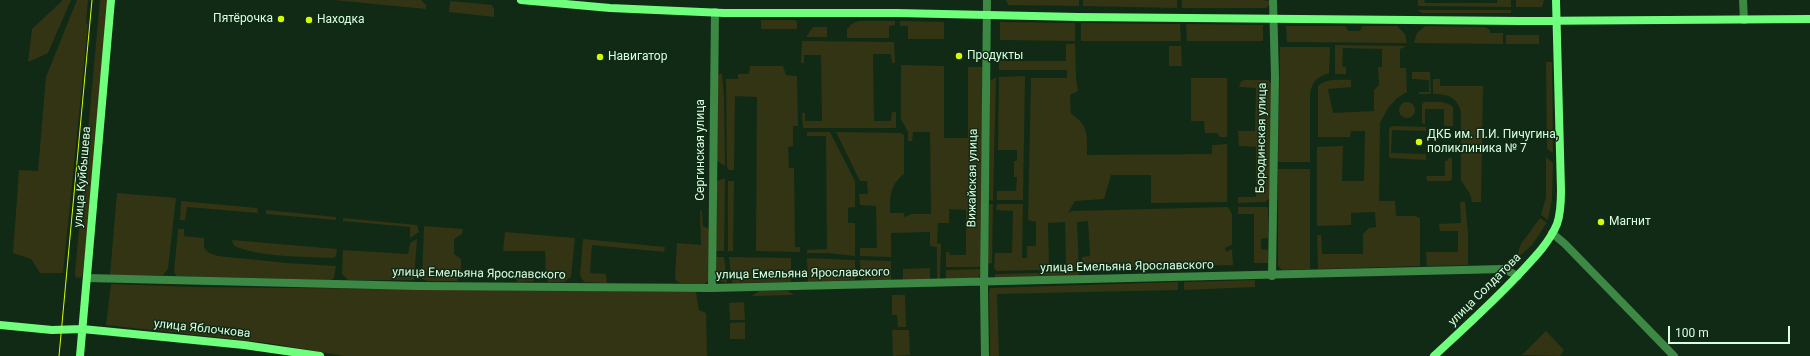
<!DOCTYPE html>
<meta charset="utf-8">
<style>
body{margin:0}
#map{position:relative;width:1810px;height:356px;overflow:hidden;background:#102a16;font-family:Roboto,sans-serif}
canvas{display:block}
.scale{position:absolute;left:1668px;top:326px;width:122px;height:18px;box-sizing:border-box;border:2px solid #d9ffe0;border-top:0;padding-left:5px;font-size:12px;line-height:14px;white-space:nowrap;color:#d9ffe0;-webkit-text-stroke:3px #102a16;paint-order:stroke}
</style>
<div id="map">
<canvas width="1810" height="356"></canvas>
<div class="scale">100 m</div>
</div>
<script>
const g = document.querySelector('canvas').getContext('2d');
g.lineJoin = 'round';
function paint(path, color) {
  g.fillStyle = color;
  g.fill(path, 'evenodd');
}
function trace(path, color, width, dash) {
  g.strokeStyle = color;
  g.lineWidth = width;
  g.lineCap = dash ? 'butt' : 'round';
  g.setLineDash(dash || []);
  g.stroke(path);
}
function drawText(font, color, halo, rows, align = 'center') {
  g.font = font + ' Roboto,sans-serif';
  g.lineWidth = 3;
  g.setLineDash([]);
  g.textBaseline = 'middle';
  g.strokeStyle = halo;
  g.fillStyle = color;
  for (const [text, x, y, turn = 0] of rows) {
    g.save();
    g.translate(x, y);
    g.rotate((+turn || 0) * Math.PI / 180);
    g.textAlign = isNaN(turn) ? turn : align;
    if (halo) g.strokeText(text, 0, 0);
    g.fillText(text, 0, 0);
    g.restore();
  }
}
paint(new Path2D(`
 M63 0H71L48 53 28 62 32 29Z
 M77 0H88L86 23 88 25 63 273H40L31 259 13 253 19 170 38 171 46 77Z
 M100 0H108L87 239 82 277 76 278 75 273Z
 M334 0H421L426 5V9Z
 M1006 0H1079V6L1008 5Z
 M1083 0H1177V8L1083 6Z
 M1182 0H1261L1269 1V5L1266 8H1182Z
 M1418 0H1424L1425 3H1497V0H1511V7L1418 6Z
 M1516 0H1544L1542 7H1516Z
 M450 1 492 5 494 9V17L449 12Z
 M1418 10H1511V13H1422Z
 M761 20H795L797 22V29H761Z
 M858 21H895V25L889 26V38H847V28H849L850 25Z
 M900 21 944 22V39H908V26H900Z
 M1000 22 1075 23V41L1000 40Z
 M1081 23 1180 24 1181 41H1081Z
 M1186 24 1263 25V41H1187Z
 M1286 26H1346L1348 31H1360L1362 26H1397L1405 34 1407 43 1287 42Z
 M1425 26 1485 27 1490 30V33H1503V44L1414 43 1417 33Z
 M813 27H827V37H806Z
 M1506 35H1539V44H1506Z
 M802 41 894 42 895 63H892L891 54H873L874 121H891L892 112H896V128H803L802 113H805V121H822L821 55H804V63H801Z
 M1066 44H1075L1076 78 1078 91 1070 95 1071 114C1089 125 1087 135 1087 155L1212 154V145L1227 144V202L1151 203V175H1111L1104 199 1075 201 1068 213 1072 211 1228 207 1232 214V245L1225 248 1226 252 1232 249 1233 265 1083 268 1082 257 1090 256 1088 221 1077 222 1079 269 996 271 994 267 995 253H1012L1013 211 996 210 997 204H1023L1022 258H1027V246H1036V222L1028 220 1031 78H1067V70H999V61H1066ZM1065 222 1066 265H1049L1048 223Z
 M1335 45 1407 46 1400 49V68H1406L1407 92 1397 98 1388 108 1380 123 1379 201H1395L1396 216H1415L1420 218V266L1318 269 1317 235H1321L1322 254H1363V234L1369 228 1376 227 1375 212 1351 213V225L1317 226V147L1343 146 1342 181H1364L1365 131H1351L1350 137H1318V86C1327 78 1339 80 1351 80V87L1328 89 1333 113 1374 111V90L1379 85 1378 67H1382V49L1343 48 1342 66 1346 67V74H1335Z
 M1169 46H1181L1182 66H1169Z
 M1280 47H1330L1329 73C1316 78 1313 80 1310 94V162H1278Z
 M1546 62H1552L1553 153 1547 149Z
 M901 65 944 66V138H968V67H983L981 267H946V252H949L950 255H966V210L949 209V223H938L937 243 941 244 940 279H937V247L930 246V232L891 233V257L860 256V248H877L876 206 860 205 859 194H868L867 181H860L836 132 901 133 904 135V174C890 185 890 196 890 213H904V217L912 214H931L930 132H913L912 141H908V132L901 119Z
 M750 66H783L786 75 797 76 798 126H793V146L788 147 789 168H794L795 247H800V252L756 251 757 97 735 96 734 170H729L727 167 726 79H738V74H749Z
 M1412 72H1430L1431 94H1419V92H1429V80L1412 79Z
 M718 74H722L724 97 725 166 717 161Z
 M1025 76 1023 200H997V191H1016L1017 177H1014V161H1017V150H998L999 77Z
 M996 77 993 201 989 200 990 81Z
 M1191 78H1227V137H1220L1217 133H1205L1204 121H1191Z
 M1433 79H1440V86H1483L1481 202H1472L1470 194 1461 180V112C1457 97 1448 94 1433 94Z
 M1245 80H1268L1272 84 1270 198 1265 202 1238 203V197H1256V147L1239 146 1238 131H1255L1256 88 1239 87 1241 81Z
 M1399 110a8 8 0 1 1 16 0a8 8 0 1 1-16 0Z
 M1425 102C1435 102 1445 100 1453 107V126H1444V109H1425V124L1422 123V104Z
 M1392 126 1426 127V131L1392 130 1391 153 1426 154V160L1391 158 1389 157V129Z
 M807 132H830L855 181V207L848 208V223H855V256L828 253H807V250L827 249 826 136H807Z
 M1546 157 1553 163 1552 199 1548 220 1541 215 1546 197Z
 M1448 158H1452V179L1450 181H1427L1426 176H1445V161H1447Z
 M1278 169H1310V269L1282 270 1278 266Z
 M725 178 724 251H716L717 181Z
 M728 181H734L733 251H728Z
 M117 193 176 198 168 269 163 275H110Z
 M181 201 257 208 258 213 187 207 185 220H180Z
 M1460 202H1465L1468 232V265L1427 266 1426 252H1458V231H1440L1439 224 1461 223Z
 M989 204H993L992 263 988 264Z
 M1238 207H1267L1268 208V238L1261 239V249L1268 250V263H1254V214H1238Z
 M266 210 336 217V220L266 214Z
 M702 210 703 226 709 229V279L707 282 704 284 680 283 676 281 675 277 677 243 701 245 700 211Z
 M343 218 417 225 419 232 410 238V227L343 221Z
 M1540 218 1547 223 1546 224 1532 245 1515 260 1521 244Z
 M424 226 463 229 462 234 454 239V254L461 259V273L457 281H428L422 279Z
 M178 229H184V236L204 238V248L209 253 217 256 287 263 336 266 334 278 330 280 176 276 174 271Z
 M505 232 575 238 571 277 564 282H548L546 278 545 251H503Z
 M417 239 414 280H348L342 274 343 250 408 254 410 243Z
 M583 239 665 247 664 252 592 245 590 273 606 274 607 283 584 282 580 275Z
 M232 240 337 249 336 256 333 258C301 256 264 258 234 246Z
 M716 257H724L727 283 717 280Z
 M729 257 791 258V282L732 283Z
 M807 258 855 260V280L808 282Z
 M860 260 891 261V280H861Z
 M930 268V279L903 280V269Z
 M981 269 979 278 946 279V270Z
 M1079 272V276L995 278V274Z
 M515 273 535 274 534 281 517 282Z
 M1255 280V287L1184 290V282Z
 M1178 282V290L997 294 999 356H990L989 294V289L991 288Z
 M111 284 194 287 696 292 699 310 706 313 707 356H344L268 343 106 325Z
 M759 291H788L794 295 752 296Z
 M892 295H905L906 327H898L897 315H892Z
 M744 302 745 320H730L729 303Z
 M745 322V339H730V323Z
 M892 330H909L910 355 893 356Z
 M1546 331 1564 350 1560 356 1522 355Z`), '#333413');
trace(new Path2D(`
 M1743 0 1744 20
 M1552 233 1565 244 1674 356
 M1272 276 1275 77 1273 0
 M87 278 418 286 712 288 1504 269 1518 276
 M712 288 715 12
 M985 356 984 290 987 0`), '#3c8844', 8);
trace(new Path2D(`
 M521 0 610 8 724 13H897L1078 17 1520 21 1810 19
 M0 325 52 330 82 329 103 331 244 345 320 356
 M80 356 111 0
 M1434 356C1463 329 1493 302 1520 273 1534 258 1549 243 1557 224 1561 213 1561 201 1561 190L1556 0`), '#70ff7d', 8);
trace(new Path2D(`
 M59 356 92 0`), '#d5fe05', 1);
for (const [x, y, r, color] of [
 [281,19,4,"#d5fe05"],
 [309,20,4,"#d5fe05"],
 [959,56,4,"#d5fe05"],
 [600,57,4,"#d5fe05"],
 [1419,142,4,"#d5fe05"],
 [1601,222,4,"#d5fe05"]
]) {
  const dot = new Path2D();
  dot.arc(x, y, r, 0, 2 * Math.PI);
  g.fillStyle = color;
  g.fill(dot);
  trace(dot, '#102a16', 1.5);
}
drawText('12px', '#d9ffe0', '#102a16', [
 ["Пятёрочка",273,19,"right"],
 ["Находка",317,20],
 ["Продукты",967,56],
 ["Навигатор",608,57],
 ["ДКБ им. П.И. Пичугина,",1427,135],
 ["поликлиника № 7",1427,149],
 ["Магнит",1609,222]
], 'left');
drawText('12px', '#d9ffe0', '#102a16', [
 ["Бородинская улица",1262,138,-89],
 ["Сергинская улица",701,150,-90],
 ["улица Куйбышева",83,177,-85],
 ["Вижайская улица",973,178,-89],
 ["улица Емельяна Ярославского",1127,267,-1],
 ["улица Емельяна Ярославского",479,274,1],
 ["улица Емельяна Ярославского",803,274,-1],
 ["улица Солдатова",1485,290,-45],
 ["улица Яблочкова",202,329,6]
]);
</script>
